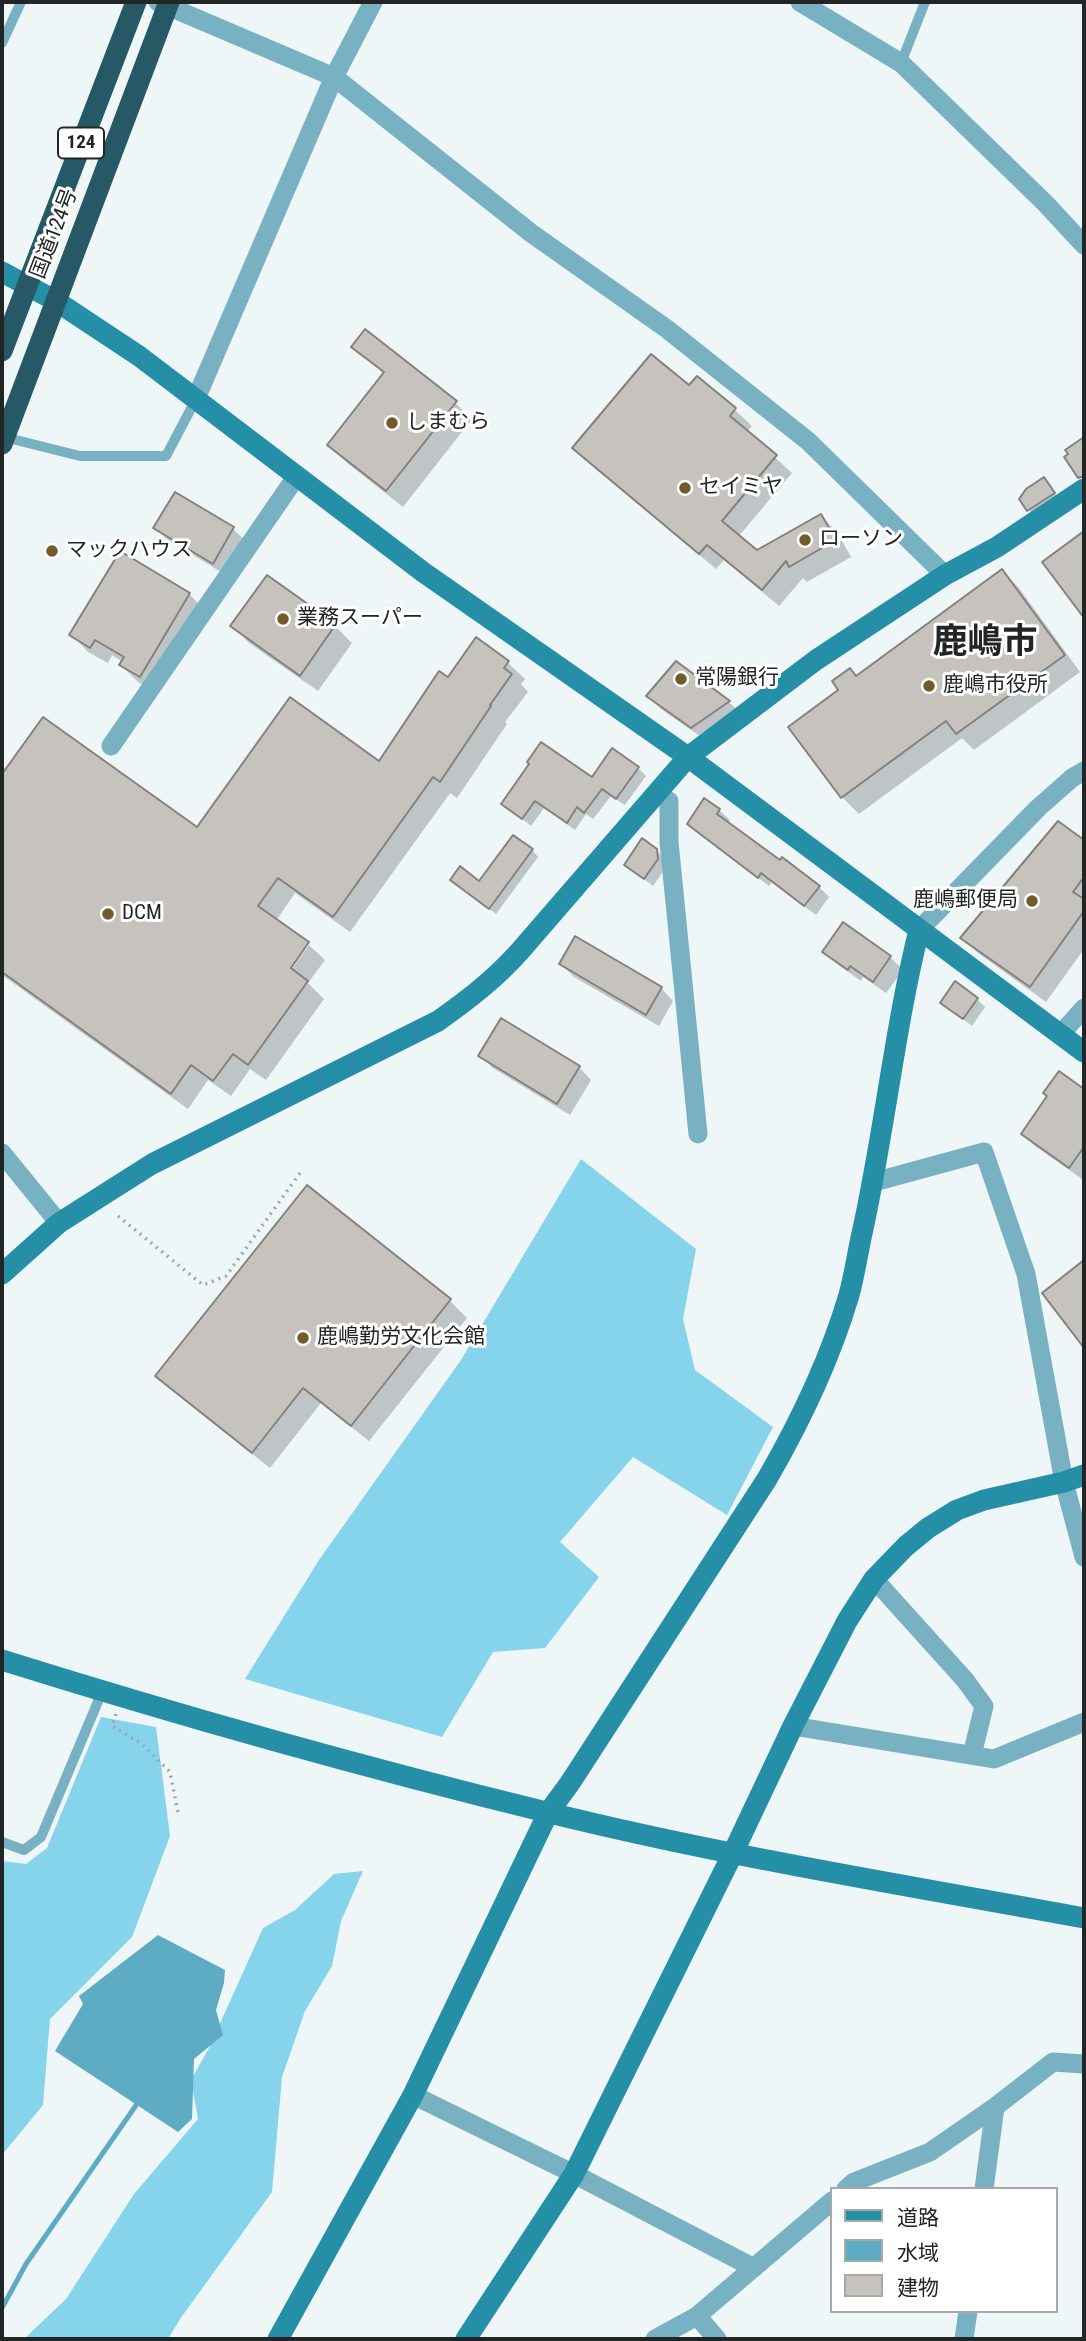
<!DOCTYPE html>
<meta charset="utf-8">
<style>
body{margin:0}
#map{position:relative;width:1086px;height:2341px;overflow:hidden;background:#eff6f8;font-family:"Roboto Condensed","Noto Sans JP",sans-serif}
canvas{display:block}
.frame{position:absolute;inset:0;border:4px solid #222525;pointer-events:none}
.legend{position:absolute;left:830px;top:2187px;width:228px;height:126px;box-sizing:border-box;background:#fff;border:2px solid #a7a8a8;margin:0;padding:9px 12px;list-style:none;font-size:21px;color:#222525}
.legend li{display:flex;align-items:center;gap:14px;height:35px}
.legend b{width:35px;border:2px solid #a7a8a8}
</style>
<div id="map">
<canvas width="1086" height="2341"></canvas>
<div class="frame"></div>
<ul class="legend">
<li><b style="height:9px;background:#268fa8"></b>道路</li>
<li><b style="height:19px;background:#5dacc3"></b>水域</li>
<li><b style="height:19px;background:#c6c3be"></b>建物</li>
</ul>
</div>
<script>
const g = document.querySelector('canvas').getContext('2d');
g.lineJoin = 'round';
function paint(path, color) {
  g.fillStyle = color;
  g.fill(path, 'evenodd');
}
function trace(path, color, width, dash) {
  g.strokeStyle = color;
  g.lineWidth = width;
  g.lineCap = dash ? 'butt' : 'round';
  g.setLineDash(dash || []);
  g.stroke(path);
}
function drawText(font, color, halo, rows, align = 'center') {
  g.font = font + ' "Roboto Condensed","Noto Sans JP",sans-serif';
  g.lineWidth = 6;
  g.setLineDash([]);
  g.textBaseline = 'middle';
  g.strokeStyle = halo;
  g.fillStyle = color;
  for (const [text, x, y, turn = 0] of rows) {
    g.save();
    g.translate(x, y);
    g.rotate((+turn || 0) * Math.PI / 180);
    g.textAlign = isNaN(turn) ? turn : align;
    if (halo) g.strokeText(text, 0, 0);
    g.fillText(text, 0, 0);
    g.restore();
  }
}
paint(new Path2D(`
 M581 1159 696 1249 683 1319 695 1370 773 1427 727 1515 633 1457 560 1542 599 1577 545 1648 493 1652 442 1737 245 1679 319 1560 461 1360Z
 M101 1717 156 1727 170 1836 132 1937 50 2019 43 2105 2 2155V1861L26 1864 47 1848Z
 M363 1871 341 1921 332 1966 305 2011 282 2077 272 2192 180 2319 168 2339H24L66 2299 134 2194 198 2119 191 2080 209 2048 263 1928 295 1910 334 1874Z`), '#85d4ec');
paint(new Path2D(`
 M158 1935 225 1970 224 1983 216 2010 223 2035 194 2059 192 2119 178 2132 55 2051 83 2004 79 1996Z`), '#5dacc3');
paint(new Path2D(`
 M354 347 455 403 472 419 403 507 346 462 329 445 385 374Z
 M697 378 735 410 752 426 747 432 792 473 738 537 756 553 821 516 837 532 851 557 807 582 803 578 779 606 724 560 716 569 591 464 574 448 689 387Z
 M1044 479 1061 502 1037 518 1029 510Z
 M175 494 233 529 246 541 226 575 168 540 155 528Z
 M1002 571 1019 588 1080 672 974 750 962 738 859 814 842 797 857 678Z
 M267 578 335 626 352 643 318 691 249 643 233 626Z
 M189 594 206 611 157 693 138 682 121 665 123 662 112 655 108 663 88 652 72 635Z
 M477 640 508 663 525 679 521 684 528 692 505 722 507 724 457 798 450 793 350 932 295 893 276 921 308 944H306L284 974 287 976 309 945 325 960 308 983 324 999 266 1080 250 1069 231 1096 208 1080 188 1109 2 975V777L44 719 198 829 379 763 448 679Z
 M677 663 729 702 741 714 704 739 661 709 649 696Z
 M531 764 592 779 638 768 646 776 625 805 611 796 593 819 586 814 575 830 544 808 531 826 503 804Z
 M719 810 730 820 727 824 819 887 829 897 816 915 772 882 769 886 700 834 690 824Z
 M1059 823 1084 842V949L1046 1002 978 953 962 938Z
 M532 850 538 857 496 914 459 886 480 884Z
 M656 850 665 859 666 867 653 886 626 865Z
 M844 925 890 957 903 970 886 993 863 977 861 981 837 964 825 952Z
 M561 964 661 988 673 1001 659 1026 574 977Z
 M977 999 985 1007 972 1026 942 1003Z
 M480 1056 579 1067 591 1080 570 1115 493 1068Z
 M1059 1074 1084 1091V1176L1082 1179 1035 1146 1023 1134 1049 1097Z
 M307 1187 450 1301 467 1318 369 1441 321 1403 270 1468 174 1392 158 1376Z`), '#0003');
trace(new Path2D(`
 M2 2308 26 2264 139 2101`), '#5dacc3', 5);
const building = new Path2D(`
 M365 329 457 401 386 491 327 445 384 372 351 347Z
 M651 354 689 385 697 376 736 408 730 416 777 455 722 521 757 550 821 514 836 540 789 567 786 561 762 590 707 545 699 554 572 448Z
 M1084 437V476L1078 478 1064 457 1068 454 1065 450Z
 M1044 477 1055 493 1027 511 1019 499 1026 489Z
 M175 492 234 527 213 564 153 528Z
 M1084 531V618L1042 562Z
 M120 551 190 593 140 677 119 665 124 657 95 640 90 648 69 635Z
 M1002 569 1065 655 956 734 946 721 841 798 788 727 838 690 832 681 850 668 856 676Z
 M267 575 336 624 300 676 230 626Z
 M476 637 509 661 504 668 512 674 490 705 491 706 440 782 433 777 333 917 278 878 258 906 309 942 291 968 308 981 248 1065 233 1054 213 1081 191 1065 171 1094 2 972V774L43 717 197 827 290 697 379 761 439 671 448 677Z
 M676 661 730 701 691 728 646 696Z
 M541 742 592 777 612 748 639 767 616 799 602 789 584 813 577 807 567 823 535 801 522 819 501 804 529 764 527 762Z
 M704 798 720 809 717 814 780 860 782 857 820 886 804 906 761 873 758 878 687 824Z
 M1058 821 1084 840V877L1073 892 1084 899V911L1030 987 960 938Z
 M513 835 533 849 489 909 450 880 460 866 479 881Z
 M642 838 657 849 658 859 644 879 624 865Z
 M843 922 891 956 873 982 850 966 848 970 822 952Z
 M575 936 662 987 646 1015 559 964Z
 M955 981 978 998 963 1019 940 1003Z
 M501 1018 580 1066 557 1104 478 1056Z
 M1059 1071 1084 1089V1147L1069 1168 1021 1134 1047 1096 1043 1093Z
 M307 1185 451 1299 351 1426 303 1388 252 1453 155 1376Z
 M1084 1260V1348L1042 1293Z`);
paint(building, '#c6c3be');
trace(building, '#84817c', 2);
trace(new Path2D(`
 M118 1216 203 1285 226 1276 300 1173
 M116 1714 112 1726 142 1744 170 1772 178 1813`), '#a0a5a6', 3.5, [2, 5]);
trace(new Path2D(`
 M2 43 21 2
 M901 63 925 2
 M4 437 80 456H166L195 401
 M2 1842 24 1850 41 1837 102 1692`), '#77b1c2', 10);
trace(new Path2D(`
 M158 2 334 77 531 233 667 329 808 441 945 575
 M800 2 901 63 1046 204 1084 245
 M195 401 334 77 373 2
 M111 746 296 477
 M669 801V842L698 1134
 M919 930 1038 808 1072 778 1084 771
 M1060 1035 1084 1008
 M2 1153 59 1223
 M874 1182 984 1152 1026 1274 1064 1482 1084 1557
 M874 1579 965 1680 984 1706 972 1755
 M793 1726 994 1759 1084 1722
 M413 2095 574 2174 754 2268
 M846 2189 854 2182 930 2152 995 2107 1053 2062 1084 2064
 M984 2189 995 2107
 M697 2316 717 2339
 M655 2339 697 2316 832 2201
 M964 2339 968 2311`), '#77b1c2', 19);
trace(new Path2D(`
 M2 272 56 301 139 356 423 572 688 757 1084 1052
 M2 1274 59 1223 152 1164 438 1021C469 999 495 979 520 951L688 757 816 660 945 575 997 547 1084 489
 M2 1660C181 1716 363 1767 546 1812 723 1856 905 1885 1084 1918
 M278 2339 413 2095 548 1813 570 1783 767 1479C800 1422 830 1359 849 1295 854 1277 857 1257 861 1238 884 1136 894 1031 919 930
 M466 2339 574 2174 733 1853 793 1726 847 1621 874 1579 906 1546 928 1528 957 1510 984 1500 1064 1482 1084 1475`), '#268fa8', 21);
trace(new Path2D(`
 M2 351 136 2
 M2 444 169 2`), '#265865', 21);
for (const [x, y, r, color] of [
 [392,423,7,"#735a2b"],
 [685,488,7,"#735a2b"],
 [805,540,7,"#735a2b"],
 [52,551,7,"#735a2b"],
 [283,619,7,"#735a2b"],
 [681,679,7,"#735a2b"],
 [929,686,7,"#735a2b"],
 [1032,901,7,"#735a2b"],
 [108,914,7,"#735a2b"],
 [303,1338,7,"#735a2b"]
]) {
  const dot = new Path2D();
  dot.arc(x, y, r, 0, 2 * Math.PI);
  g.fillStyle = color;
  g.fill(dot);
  trace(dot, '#fff', 2.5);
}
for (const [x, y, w] of [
 [81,143,46]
]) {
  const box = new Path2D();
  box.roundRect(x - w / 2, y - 15.5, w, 31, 5);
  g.fillStyle = '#fff';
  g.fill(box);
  trace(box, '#222525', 2);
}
drawText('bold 19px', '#222525', null, [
 ["124",81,143]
]);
drawText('21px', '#222525', '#fff', [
 ["国道124号",55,234,-69]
]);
drawText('21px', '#222525', '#fff', [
 ["しまむら",406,423],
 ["セイミヤ",699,488],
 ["ローソン",819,540],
 ["マックハウス",66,551],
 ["業務スーパー",297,619],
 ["常陽銀行",695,679],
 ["鹿嶋市役所",943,686],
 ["鹿嶋郵便局",1018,901,"right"],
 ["DCM",122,914],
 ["鹿嶋勤労文化会館",317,1338]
], 'left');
drawText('bold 35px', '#222525', '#fff', [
 ["鹿嶋市",985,644]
]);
</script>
